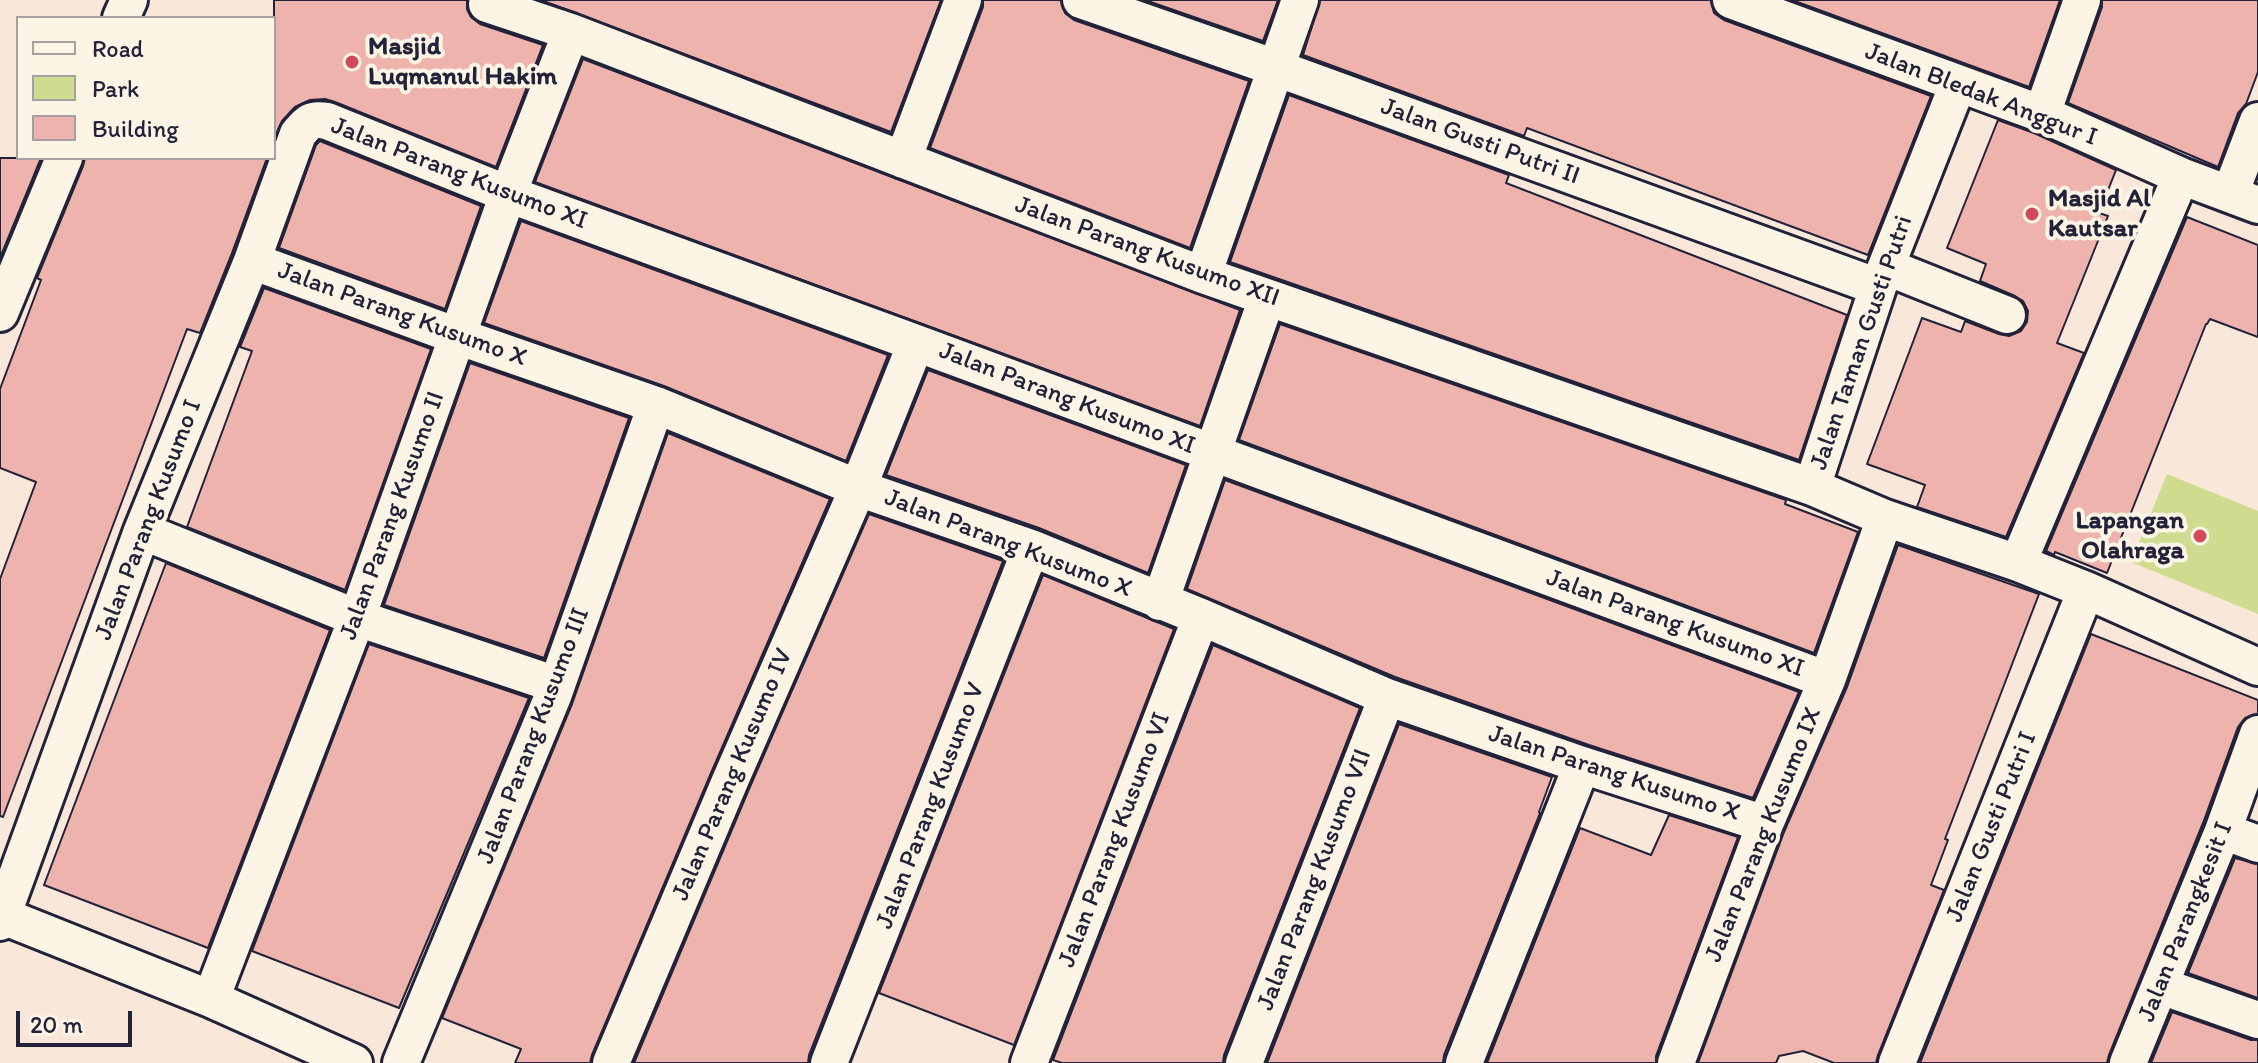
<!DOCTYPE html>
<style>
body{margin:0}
#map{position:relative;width:2258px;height:1063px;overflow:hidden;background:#f9e8da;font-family:Itim,sans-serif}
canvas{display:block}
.legend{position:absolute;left:16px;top:16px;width:260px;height:144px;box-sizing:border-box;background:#fcf5e5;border:2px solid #a5a1a1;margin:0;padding:10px 14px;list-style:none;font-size:24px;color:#22223b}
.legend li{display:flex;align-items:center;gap:16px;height:40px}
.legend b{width:40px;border:2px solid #a5a1a1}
.scale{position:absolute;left:16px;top:1011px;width:116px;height:36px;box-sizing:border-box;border:4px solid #22223b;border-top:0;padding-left:10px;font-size:24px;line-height:28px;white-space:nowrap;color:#22223b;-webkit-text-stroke:6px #fcf5e5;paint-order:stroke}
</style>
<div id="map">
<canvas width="2258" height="1063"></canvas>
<ul class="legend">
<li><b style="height:10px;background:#fcf5e5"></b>Road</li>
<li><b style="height:22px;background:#cfdb8e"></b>Park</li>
<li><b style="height:22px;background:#eeb3ac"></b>Building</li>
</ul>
<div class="scale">20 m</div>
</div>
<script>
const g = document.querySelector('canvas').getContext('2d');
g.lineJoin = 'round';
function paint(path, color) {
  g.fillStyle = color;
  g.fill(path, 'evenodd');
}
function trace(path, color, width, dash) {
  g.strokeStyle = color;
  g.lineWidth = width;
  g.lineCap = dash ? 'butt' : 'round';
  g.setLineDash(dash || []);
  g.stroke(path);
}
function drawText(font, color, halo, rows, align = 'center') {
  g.font = font + ' Itim,sans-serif';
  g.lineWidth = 8;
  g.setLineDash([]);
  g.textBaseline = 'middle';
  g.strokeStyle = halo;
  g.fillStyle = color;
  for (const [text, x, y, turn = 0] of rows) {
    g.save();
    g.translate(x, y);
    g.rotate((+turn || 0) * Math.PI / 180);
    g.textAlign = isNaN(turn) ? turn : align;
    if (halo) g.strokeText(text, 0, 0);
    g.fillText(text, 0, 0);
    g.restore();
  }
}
paint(new Path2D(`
 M2167 474 2258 511V614L2131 562Z`), '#cfdb8e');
const building = new Path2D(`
 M274 0H467V9L471 17 480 24 543 45 496 167 335 102 325 99 310 100 295 107 282 121 274 139Z
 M541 0H941L891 132Z
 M983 0H1061L1065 13 1074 20 1249 81 1190 248 930 148 983 7Z
 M1145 0H1278L1263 41Z
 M1320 0H1711L1714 13 1724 20 1931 96 1868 255 1527 128 1524 136 1303 55Z
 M1792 0H2060L2029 87Z
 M2102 0H2258V72L2246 104 2238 113 2218 167 2068 103 2102 7Z
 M583 59 1240 310 1200 426 535 182Z
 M1289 95 1509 175 1506 183 1847 315 1799 460 1230 262Z
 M1998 120 2034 133 2116 170 2099 213 2108 216 2057 343 2084 353 2006 537 1917 507 1925 485 1867 464 1922 318 1961 332 1965 321 1999 334 2009 336 2021 331 2027 322 2028 311 2023 301 2015 296 1980 281 1986 264 1947 248Z
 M320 141 481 206 445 309 279 248 316 145Z
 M0 158H41L0 258Z
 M85 158H267L232 253 200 333 187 329 3 817 0 816V579L36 482 0 468V389L41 280 37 278 83 166Z
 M2187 217 2258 245V337L2210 319 2207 324H2206L2107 573 2055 552 2054 555 2046 551Z
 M521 221 888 355 846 461 664 386 484 323Z
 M264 288 431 349 345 590 187 527 252 351 240 347Z
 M1280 324 1786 500 1785 504 1858 532 1814 653 1239 440Z
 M470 363 629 418 544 658 384 605Z
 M928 370 1186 465 1148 573 1039 528 886 475Z
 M668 433 830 499 711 773 592 1055 590 1063H515L521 1049 442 1018 572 704Z
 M1225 480 1799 692 1753 798 1589 745 1395 677 1187 589Z
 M869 514 1003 561 809 1055 808 1063H634L749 789Z
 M1898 545 2039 594 1945 839 1948 840 1931 885 1944 890 1878 1055 1876 1063H1834L1803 1051 1779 1056 1776 1063H1698L1784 832 1847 687Z
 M166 563 330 630 208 948 44 885Z
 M1043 575 1174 629 1014 1045 879 993Z
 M2091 634 2258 700V714L2245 718 2238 727 2203 823 2109 1055 2107 1063H1920Z
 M369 644 529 698 399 1008 252 951Z
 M1213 645 1360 708 1224 1055 1223 1063H1062L1053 1060Z
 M1399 724 1552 777 1539 812 1540 813 1444 1055 1443 1063H1267Z
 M1669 815 1738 837 1656 1056V1063H1487L1580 828 1651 855Z
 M2235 858 2258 864V998L2188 973Z
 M2172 1012 2251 1040H2258V1063H2151Z`);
paint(building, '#eeb3ac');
trace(building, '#22223b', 2);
const minor = new Path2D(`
 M1081 0 1276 68 1878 287
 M1731 0 2042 114 2181 176 2258 205
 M487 4 571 32 1203 275 1812 487 1885 518 2018 563 2086 590 2258 667
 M121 18 129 0
 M2042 114 2082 0
 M903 160 963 0
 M2230 194 2258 121
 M252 261 457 336 656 405 858 488 1031 548 1201 617 1387 697 1582 765 1765 824
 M1887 267 2007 315
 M1203 275 1300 0
 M0 313 64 158
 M1812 487 1878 287 1958 84
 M142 531 357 618 557 685
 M2018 563 2181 176
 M1160 602 1267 298
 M2223 831 2258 844
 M3 916 211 999 354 1063
 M0 922 142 531 252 261 298 134C308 122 311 118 327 121L508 194 916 343 1827 680
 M2161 986 2258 1020
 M211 999 357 618 508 194 571 32
 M401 1063 553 696 656 405
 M611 1063 730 781 858 488 916 343
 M829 1063 1031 548
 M1029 1063 1201 617
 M1244 1063 1387 697
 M1464 1063 1582 765
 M1676 1063 1765 824 1827 680 1885 518
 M1897 1063 2086 590
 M2128 1063 2223 831 2258 734`);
trace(minor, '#22223b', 42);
trace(minor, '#fcf5e5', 36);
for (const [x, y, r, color] of [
 [352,62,8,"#d1495b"],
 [2032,214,8,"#d1495b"],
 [2200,536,8,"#d1495b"]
]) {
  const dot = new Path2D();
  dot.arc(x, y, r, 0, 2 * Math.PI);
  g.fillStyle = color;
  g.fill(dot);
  trace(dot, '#fcf5e5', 3);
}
drawText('bold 26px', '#22223b', '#fcf5e5', [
 ["Masjid",368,47],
 ["Luqmanul Hakim",368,77],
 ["Masjid Al",2048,199],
 ["Kautsar",2048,229],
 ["Lapangan",2184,521,"right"],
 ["Olahraga",2184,551,"right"]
], 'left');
drawText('26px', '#22223b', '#fcf5e5', [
 ["Jalan Bledak Anggur I",1981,95,21],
 ["Jalan Gusti Putri II",1480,142,20],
 ["Jalan Parang Kusumo XI",459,174,21],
 ["Jalan Parang Kusumo XII",1147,252,20],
 ["Jalan Parang Kusumo X",402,315,20],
 ["Jalan Taman Gusti Putri",1862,343,-71],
 ["Jalan Parang Kusumo XI",1067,399,21],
 ["Jalan Parang Kusumo II",393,516,-70],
 ["Jalan Parang Kusumo I",149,520,-69],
 ["Jalan Parang Kusumo X",1008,544,21],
 ["Jalan Parang Kusumo XI",1675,624,20],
 ["Jalan Parang Kusumo III",534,736,-69],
 ["Jalan Parang Kusumo X",1614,774,18],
 ["Jalan Parang Kusumo IV",733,775,-67],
 ["Jalan Parang Kusumo V",931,806,-69],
 ["Jalan Gusti Putri I",1992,827,-68],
 ["Jalan Parang Kusumo IX",1764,835,-68],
 ["Jalan Parang Kusumo VI",1115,840,-69],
 ["Jalan Parang Kusumo VII",1315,880,-69],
 ["Jalan Parangkesit I",2186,922,-68]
]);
</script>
